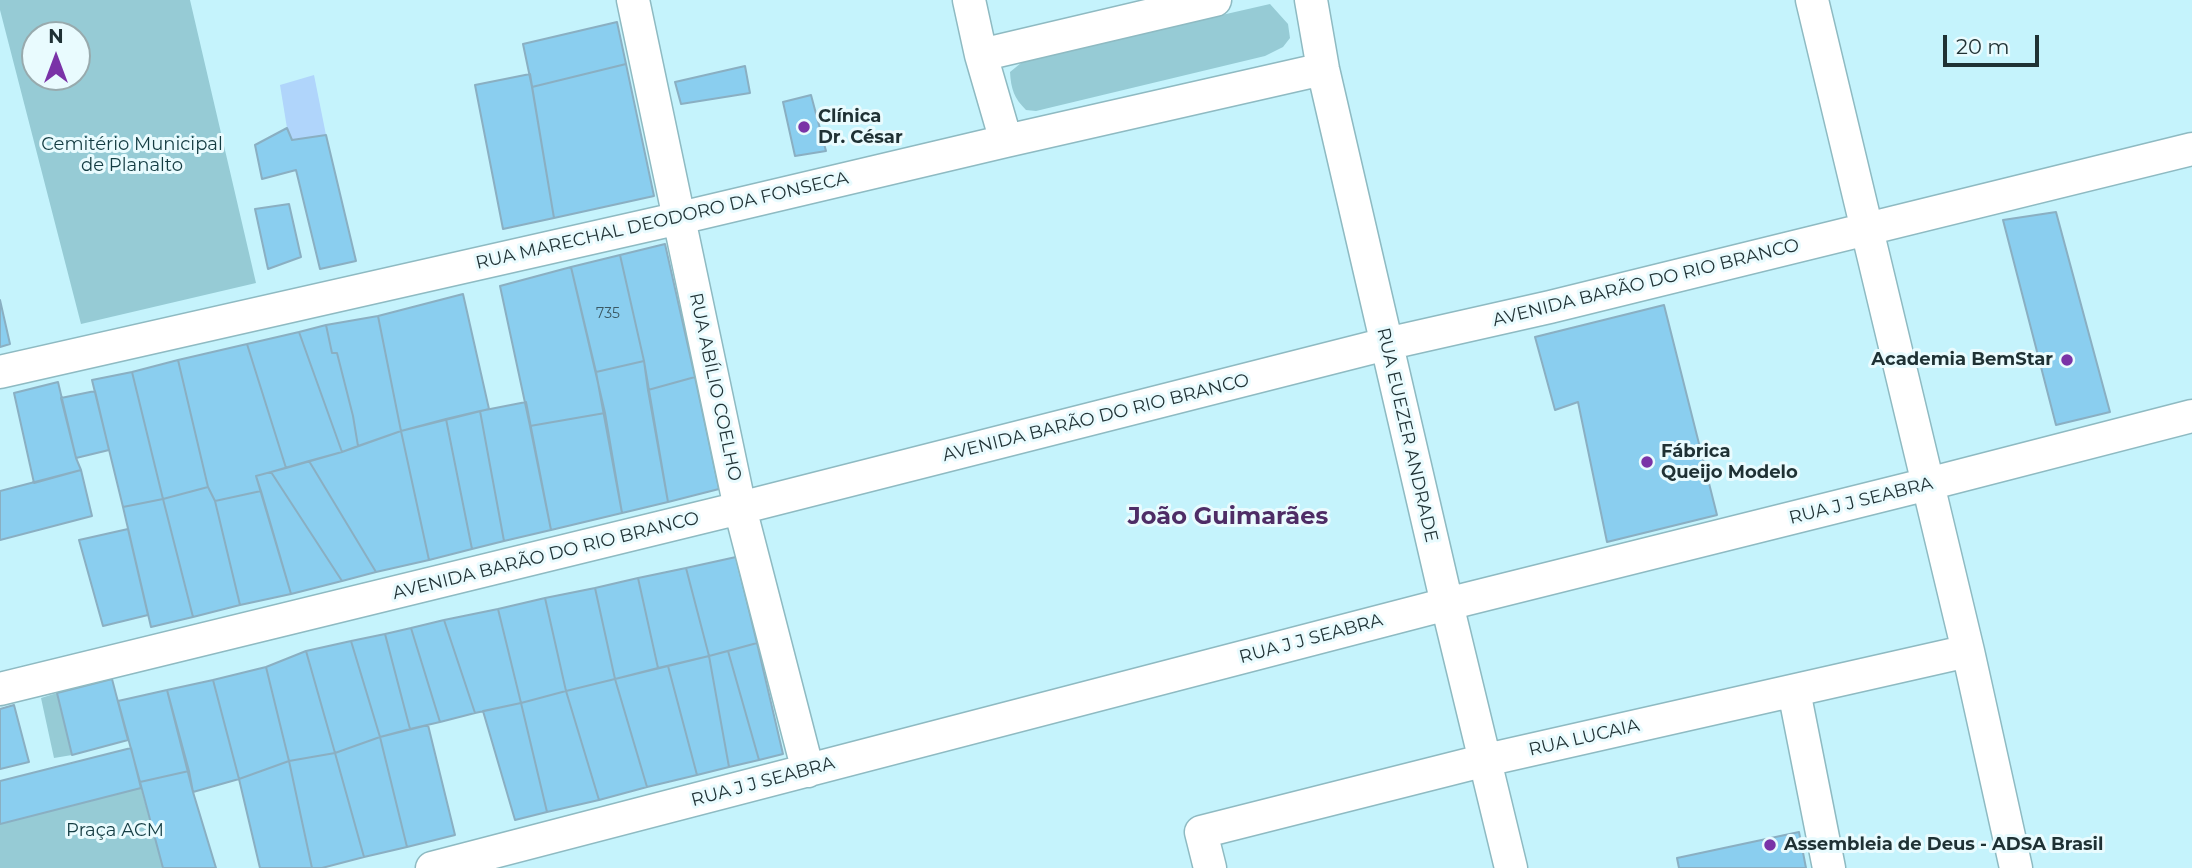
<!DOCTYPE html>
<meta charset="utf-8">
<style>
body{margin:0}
#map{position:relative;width:2192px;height:868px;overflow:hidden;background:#c5f3fc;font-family:Montserrat,sans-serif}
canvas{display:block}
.north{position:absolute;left:21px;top:21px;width:70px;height:70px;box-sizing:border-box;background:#e9fbfe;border:2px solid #98aaad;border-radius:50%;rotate:0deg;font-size:19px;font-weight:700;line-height:28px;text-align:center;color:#1f3134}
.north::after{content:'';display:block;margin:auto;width:24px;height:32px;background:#7a33a7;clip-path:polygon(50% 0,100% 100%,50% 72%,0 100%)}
.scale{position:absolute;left:1943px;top:35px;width:96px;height:32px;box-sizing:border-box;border:4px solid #1f3134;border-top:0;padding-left:9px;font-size:21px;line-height:24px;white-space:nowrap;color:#1f3134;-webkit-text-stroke:5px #e9fbfe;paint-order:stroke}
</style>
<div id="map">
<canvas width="2192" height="868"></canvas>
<div class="north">N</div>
<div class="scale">20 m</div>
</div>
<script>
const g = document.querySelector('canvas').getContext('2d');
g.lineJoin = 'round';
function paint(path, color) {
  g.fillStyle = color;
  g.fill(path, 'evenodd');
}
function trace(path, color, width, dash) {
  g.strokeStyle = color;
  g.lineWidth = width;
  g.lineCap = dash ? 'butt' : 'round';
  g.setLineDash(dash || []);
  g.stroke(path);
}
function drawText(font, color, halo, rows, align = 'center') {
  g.font = font + ' Montserrat,sans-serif';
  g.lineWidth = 6;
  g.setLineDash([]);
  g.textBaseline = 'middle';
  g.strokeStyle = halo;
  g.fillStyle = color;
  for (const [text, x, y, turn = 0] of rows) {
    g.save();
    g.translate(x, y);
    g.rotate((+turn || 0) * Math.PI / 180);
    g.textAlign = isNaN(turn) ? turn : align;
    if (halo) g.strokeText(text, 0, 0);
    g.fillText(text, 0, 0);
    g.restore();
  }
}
paint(new Path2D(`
 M0 0H190L256 283 81 324 0 10ZM35 35H77V77H35Z
 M1270 4 1288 24 1290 38 1283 47 1265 56 1036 111 1026 110C1014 98 1011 89 1010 72L1021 63 1038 57Z
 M57 693 72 755 54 758 41 698Z
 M141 788 163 868H0V824Z`), '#96cbd5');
paint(new Path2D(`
 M314 75 326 135 292 140 287 128 280 85Z`), '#b0d5fb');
const building = new Path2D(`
 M617 22 626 64 532 87 523 44Z
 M626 64 654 196 554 218 532 87Z
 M745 66 750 93 681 104 675 82Z
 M530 74 554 218 503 229 475 85Z
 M811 95 826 151 795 156 783 102Z
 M287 128 292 140 326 135 356 261 320 269 296 170 262 179 255 145Z
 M289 204 301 257 268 269 255 209Z
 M2056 212 2110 412 2056 425 2003 220Z
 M665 244 695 377 648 390 644 361 620 255Z
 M620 255 644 361 596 372 571 267Z
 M571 267 605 413 530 426 500 286Z
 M463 294 489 409 401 431 378 316Z
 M0 300 10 344 0 347Z
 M1664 305 1717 515 1607 542 1578 402 1555 410 1535 337Z
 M378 316 401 431 358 446 353 416 337 353H332L326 325Z
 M326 325 332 353H337L353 416 358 446 342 452 299 332Z
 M299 332 342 452 286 468 247 344Z
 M247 344 286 468 256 476 261 491 215 501 208 487 178 360Z
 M178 360 208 487 163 499 132 372Z
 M644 361 668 502 622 513 596 372Z
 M132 372 163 499 123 507 92 380Z
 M695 377 719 489 668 502 648 390Z
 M58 382 76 458 81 470 34 483 14 393Z
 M95 391 109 450 76 458 61 398Z
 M526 402 551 530 504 541 480 411Z
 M480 411 504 541 472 549 446 419Z
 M605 413 622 513 551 530 530 426Z
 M446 419 472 549 429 560 401 431Z
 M401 431 429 560 376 572 309 461 342 452Z
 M309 461 376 572 342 581 271 472Z
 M81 470 92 516 0 540V491Z
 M271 472 342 581 291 594 256 476Z
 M208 487 215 501 240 605 193 617 163 499Z
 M261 491 291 594 240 605 215 501Z
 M163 499 193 617 151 627 123 507Z
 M128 529 148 615 103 626 79 540Z
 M736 557 757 643 709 656 686 568Z
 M686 568 709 656 658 668 638 578Z
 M638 578 658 668 615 679 595 588Z
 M595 588 615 679 566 691 545 598Z
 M545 598 566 691 521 703 498 609Z
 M498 609 521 703 475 713 444 620Z
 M444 620 475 713 440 722 411 628Z
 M411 628 440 722 410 729 385 634Z
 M385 634 410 729 380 737 351 641Z
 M351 641 380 737 335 753 306 651Z
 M757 643 783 754 759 760 728 651Z
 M306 651 335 753 289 761 266 667Z
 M728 651 759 760 729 767 709 656Z
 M709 656 729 767 697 775 668 666Z
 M668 666 697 775 647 787 615 679Z
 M266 667 289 761 239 779 213 680Z
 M112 679 128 740 72 755 57 693Z
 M615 679 647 787 599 800 566 691Z
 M213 680 239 779 193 792 167 690Z
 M167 690 189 771 140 782 118 701Z
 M566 691 599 800 547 812 521 703Z
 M521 703 547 812 515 820 483 711Z
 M14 705 29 762 0 769V709Z
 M428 725 455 835 407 847 380 737Z
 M380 737 407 847 364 857 335 753Z
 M131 748 141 788 0 824V781Z
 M335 753 364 857 322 868H312L289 761Z
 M289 761 312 868H260L239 779Z
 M189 771 193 792 216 868H163L140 782Z
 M1799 832 1806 868H1679L1677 858Z`);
paint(building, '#8aceef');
trace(building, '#8aafc2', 2);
const minor = new Path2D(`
 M633 0 740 508 808 771
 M969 0 981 55 1006 141
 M1311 0 1323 69 1447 604 1511 868
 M1812 0 1968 651 2016 868
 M981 55 1215 0
 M0 372 680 218 1006 141 1323 69
 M0 689 740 508 1386 344 1550 307 2192 149
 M1794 691 1829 868
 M432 868 1447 604 1928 484 2192 416
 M1210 868 1201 832 1486 760 1968 651`);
trace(minor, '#8ebac2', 35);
trace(minor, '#fff', 32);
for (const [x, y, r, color] of [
 [804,127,7,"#7a33a7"],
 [2067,360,7,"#7a33a7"],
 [1647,462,7,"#7a33a7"],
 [1770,845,7,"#7a33a7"]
]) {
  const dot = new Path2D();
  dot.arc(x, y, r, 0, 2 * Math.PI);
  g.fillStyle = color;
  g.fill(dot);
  trace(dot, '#e9fbfe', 2.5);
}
drawText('14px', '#3a5863', null, [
 ["735",608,314]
]);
drawText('bold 18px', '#1f3134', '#e9fbfe', [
 ["Clínica",818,117],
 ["Dr. César",818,138],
 ["Academia BemStar",2053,360,"right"],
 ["Fábrica",1661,452],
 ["Queijo Modelo",1661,473],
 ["Assembleia de Deus - ADSA Brasil",1784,845]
], 'left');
drawText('18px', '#143c42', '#e9fbfe', [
 ["Cemitério Municipal",132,145],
 ["de Planalto",132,166],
 ["Praça ACM",115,831]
]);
drawText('18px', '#1f3134', '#e9fbfe', [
 ["RUA MARECHAL DEODORO DA FONSECA",662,221,-13],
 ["AVENIDA BARÃO DO RIO BRANCO",1646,283,-14],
 ["RUA ABÍLIO COELHO",715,387,78],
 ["AVENIDA BARÃO DO RIO BRANCO",1096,418,-14],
 ["RUA EUEZER ANDRADE",1407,435,77],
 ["RUA J J SEABRA",1861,501,-14],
 ["AVENIDA BARÃO DO RIO BRANCO",546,556,-14],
 ["RUA J J SEABRA",1311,639,-15],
 ["RUA LUCAIA",1584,738,-13],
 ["RUA J J SEABRA",763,782,-15]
]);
drawText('bold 24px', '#4e2d66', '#e9fbfe', [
 ["João Guimarães",1228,517]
]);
</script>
